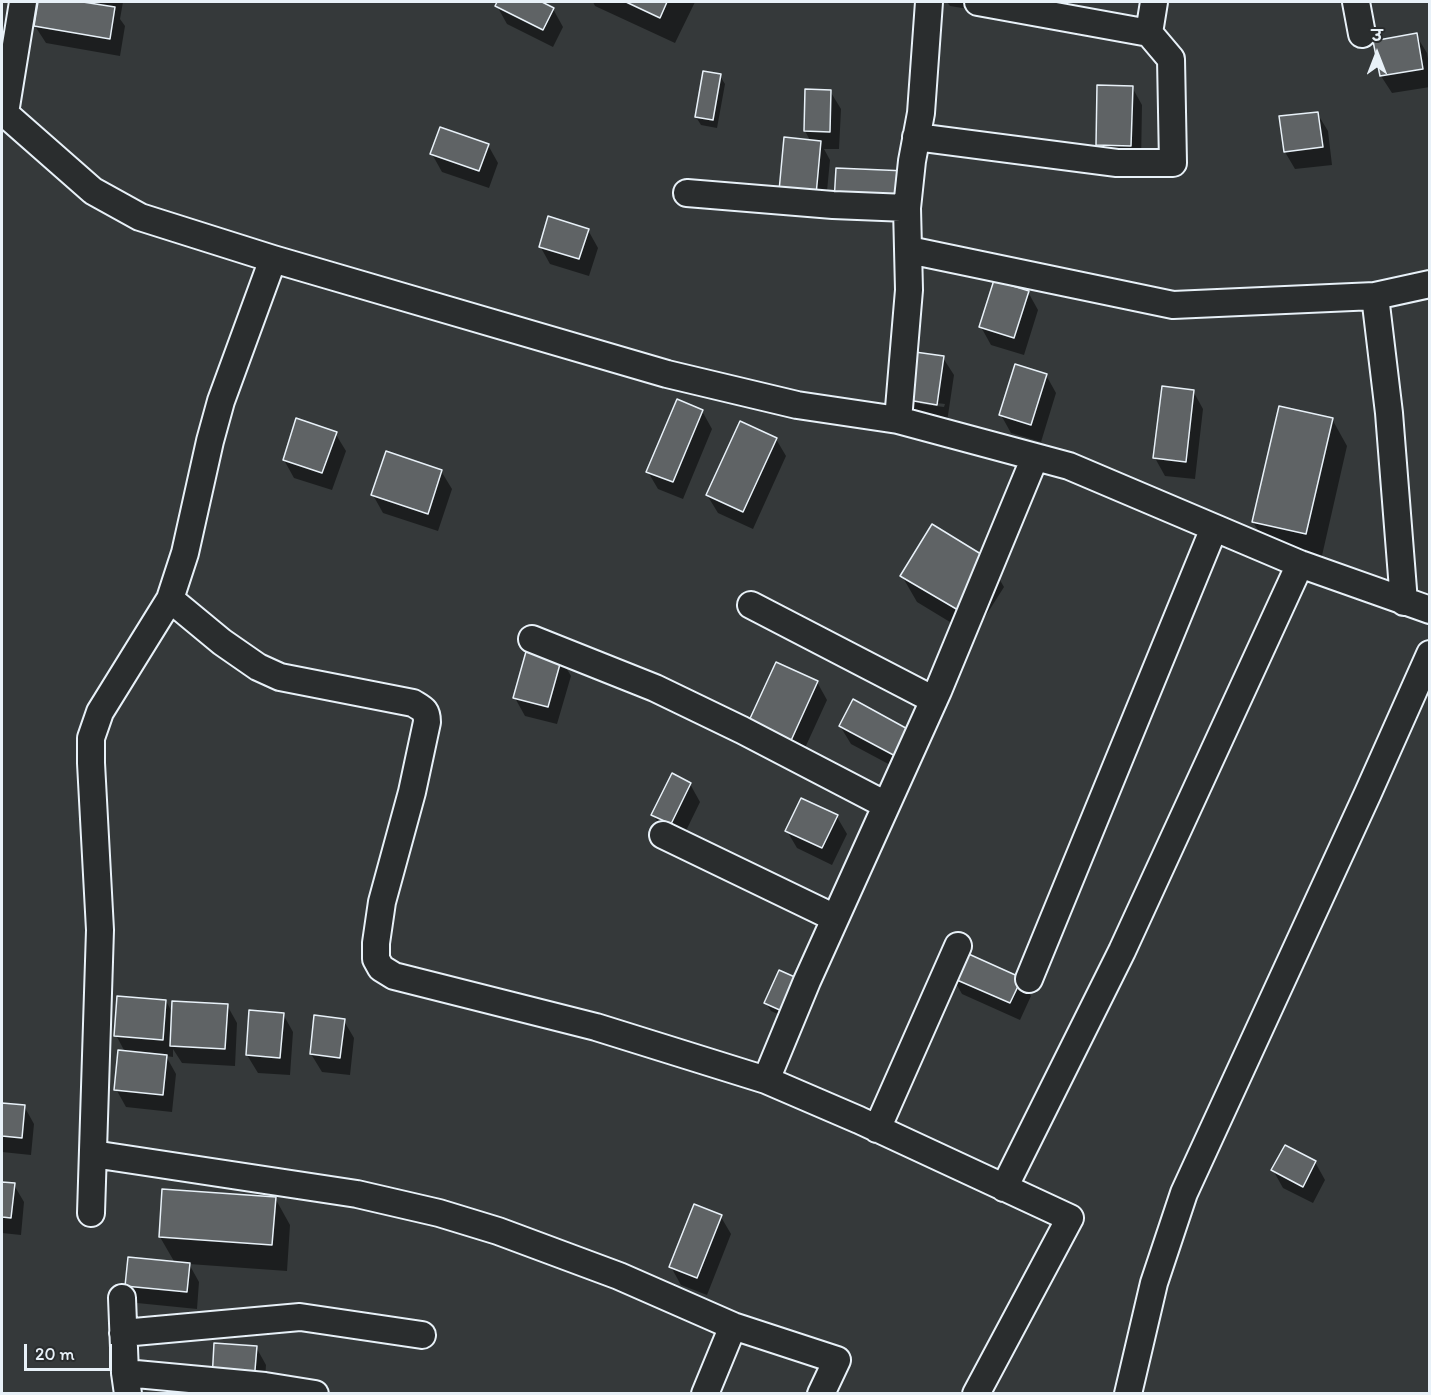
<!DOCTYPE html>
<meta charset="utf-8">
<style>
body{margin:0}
#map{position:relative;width:1431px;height:1395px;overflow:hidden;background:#35393a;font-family:Itim,"Playpen Sans Deva",sans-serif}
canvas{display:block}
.frame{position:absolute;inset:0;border:3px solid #e8f1f8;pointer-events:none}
.north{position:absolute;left:1347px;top:24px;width:60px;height:60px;-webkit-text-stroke:4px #2a2d2e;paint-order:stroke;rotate:0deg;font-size:16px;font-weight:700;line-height:24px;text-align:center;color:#e8f1f8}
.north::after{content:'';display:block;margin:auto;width:21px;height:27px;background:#e8f1f8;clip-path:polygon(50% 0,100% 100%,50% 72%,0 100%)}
.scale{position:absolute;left:24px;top:1344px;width:88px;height:27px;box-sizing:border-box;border:3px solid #e8f1f8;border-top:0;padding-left:8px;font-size:18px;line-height:21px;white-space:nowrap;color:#e8f1f8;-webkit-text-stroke:4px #2a2d2e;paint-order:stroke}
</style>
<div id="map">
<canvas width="1431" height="1395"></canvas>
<div class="frame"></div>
<div class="north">उ</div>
<div class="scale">20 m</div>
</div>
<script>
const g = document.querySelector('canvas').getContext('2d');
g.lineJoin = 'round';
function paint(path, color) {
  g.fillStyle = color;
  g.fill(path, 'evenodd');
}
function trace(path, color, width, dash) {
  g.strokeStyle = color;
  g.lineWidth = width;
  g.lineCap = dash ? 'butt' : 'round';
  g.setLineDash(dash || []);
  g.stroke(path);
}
paint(new Path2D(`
 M40 2H123L120 19 125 26 120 56 46 43 35 26Z
 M499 2H538L553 9 563 27 553 47 507 24 497 6Z
 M593 2H695L675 43 595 6Z
 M947 2H1034L1031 19 950 6Z
 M1416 35 1427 53 1430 70V87L1392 93 1381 76Z
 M720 76 725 84 717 128 701 125 696 117Z
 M1132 87 1142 105 1141 163H1108L1098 145Z
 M830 91 841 109 839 149H824L830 160 825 212 780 191 811 142 805 131Z
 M1317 113 1328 131 1332 165 1295 169 1285 152Z
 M488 145 498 163 489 188 442 172 432 154Z
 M835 201 915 222 846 219Z
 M588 230 598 248 589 276 550 264 540 246Z
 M1028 292 1038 310 1024 355 991 345 981 327Z
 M943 358 954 375 947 422 920 418 909 400ZM920 401 945 404 944 407 920 404Z
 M1046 375 1056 393 1041 442 1011 433 1001 415Z
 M1193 391 1203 409 1195 479 1165 476 1155 458Z
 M702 411 712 429 683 499 658 489 648 472Z
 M1332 419 1347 446 1321 560 1269 549 1253 522Z
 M335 433 346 451 332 490 294 478 284 460Z
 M776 439 786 456 753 529 718 513 707 495Z
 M441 471 452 489 438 531 383 513 373 495Z
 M988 560 1004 587 973 636 917 602 902 576Z
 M561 659 571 676 557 724 525 716 515 698Z
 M817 682 827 700 799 761 759 743Z
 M840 726 922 751 909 775 851 744Z
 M690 784 700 802 681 841 663 832 653 814Z
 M837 817 847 834 832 865 797 848 787 831Z
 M952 976 1021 979 1031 996 1020 1020 962 994Z
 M796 979 787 1018 771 1011 766 1003Z
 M166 1001 173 1014 227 1005 237 1023 235 1066 182 1063 173 1049V1057L166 1056 176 1074 172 1112 126 1107 116 1089 125 1052 116 1035Z
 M283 1014 293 1032 290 1075 258 1073 247 1055Z
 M344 1021 354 1038 350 1075 322 1072 311 1054Z
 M2 1104 24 1106 34 1124 31 1155 2 1152Z
 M1315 1162 1325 1180 1313 1203 1283 1188 1273 1170Z
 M2 1183 14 1185 24 1202 21 1235 2 1233Z
 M275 1198 290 1225 287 1271 189 1264 199 1282 197 1309 137 1303 127 1286 175 1263 160 1237Z
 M721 1217 731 1234 707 1295 681 1285 671 1267Z
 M256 1347 266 1365 264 1394H221Z`), '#0007');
const building = new Path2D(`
 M38 2H83L115 7 110 39 34 26Z
 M497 2H542L554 8 543 30 495 6Z
 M626 2H667L660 18Z
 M1417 33 1423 69 1380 76 1373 41Z
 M703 71 721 74 713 120 695 117Z
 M1097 85 1133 86 1131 146 1096 145Z
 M805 89 831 90 830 132 804 131Z
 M1318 112 1323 147 1284 152 1279 116Z
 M440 127 489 144 479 171 430 154Z
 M784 137 821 141 816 195 779 191Z
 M836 168 907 171 906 205 834 202Z
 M548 216 589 229 579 259 539 247Z
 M994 280 1029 291 1014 338 979 327Z
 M915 352 944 356 937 405 908 400Z
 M1015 364 1047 374 1031 425 999 415Z
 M1162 386 1194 390 1186 462 1153 458Z
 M677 399 703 410 673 482 646 472Z
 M1279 406 1333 418 1306 534 1252 522Z
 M296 418 337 432 322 473 283 460Z
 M740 421 777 438 743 512 706 495Z
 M386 451 442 470 428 514 371 495Z
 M932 524 989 559 958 610 900 576Z
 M527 648 562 657 548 707 513 698Z
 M776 662 818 681 789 745 747 725Z
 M853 699 913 732 899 758 839 726Z
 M672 773 691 783 671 824 651 815Z
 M801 798 838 815 822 848 785 831Z
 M962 951 1022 978 1010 1003 950 977Z
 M779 970 797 978 782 1011 764 1003Z
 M117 996 166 1000 163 1040 114 1036Z
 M172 1001 228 1004 225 1049 170 1046Z
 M249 1010 284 1013 280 1058 246 1055Z
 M314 1015 345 1019 340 1058 310 1054Z
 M118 1050 167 1055 163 1095 114 1090Z
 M2 1103 25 1105 22 1138 2 1136Z
 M1285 1145 1316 1161 1303 1187 1271 1170Z
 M2 1182 15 1183 11 1218 2 1217Z
 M162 1189 276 1197 272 1245 159 1237Z
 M694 1204 722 1215 697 1278 669 1267Z
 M128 1257 190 1263 187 1292 125 1286Z
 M214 1343 257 1346 254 1382 212 1380Z`);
paint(building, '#5f6365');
trace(building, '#e8f1f8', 1.5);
const street = new Path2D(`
 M978 2 1149 33
 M1356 2 1362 34
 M2 111 93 191 140 217 273 259 667 374 797 405 898 420 1069 466 1300 564 1430 610
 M5 113 23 2
 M916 137 1117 163H1173L1171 59 1149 33 1154 2
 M687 193 833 205 907 208
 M909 250 1173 305 1375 296 1430 284
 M1375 296 1389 413 1404 602
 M898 420 909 290 907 208 912 161 921 113 929 2
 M170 599 222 642 258 667 280 677 413 703C423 709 427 710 427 722L412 792 382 902 376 943V959L381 968 394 976 596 1027 766 1080 859 1120 1070 1218 976 1394
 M751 605 934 700
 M532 639 655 688 742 730 886 805
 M663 835 835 918
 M1029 979 1214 528
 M766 1080 807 981 938 691 1035 457
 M877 1129 958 946
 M93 1154 357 1194 439 1213 498 1231 619 1276 733 1326 837 1360 821 1394
 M1004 1188 1122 951 1300 564
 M91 1213 100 930 91 763V738L100 712 170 599 185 553 210 441 221 401 273 259
 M122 1298 125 1373 128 1394
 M123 1333 300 1317 422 1335
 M125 1373 265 1386 315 1394
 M705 1394 733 1326
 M1128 1394 1154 1283 1184 1193 1368 793 1430 654`);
trace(street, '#e8f1f8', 30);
trace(street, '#2a2d2e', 26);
</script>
